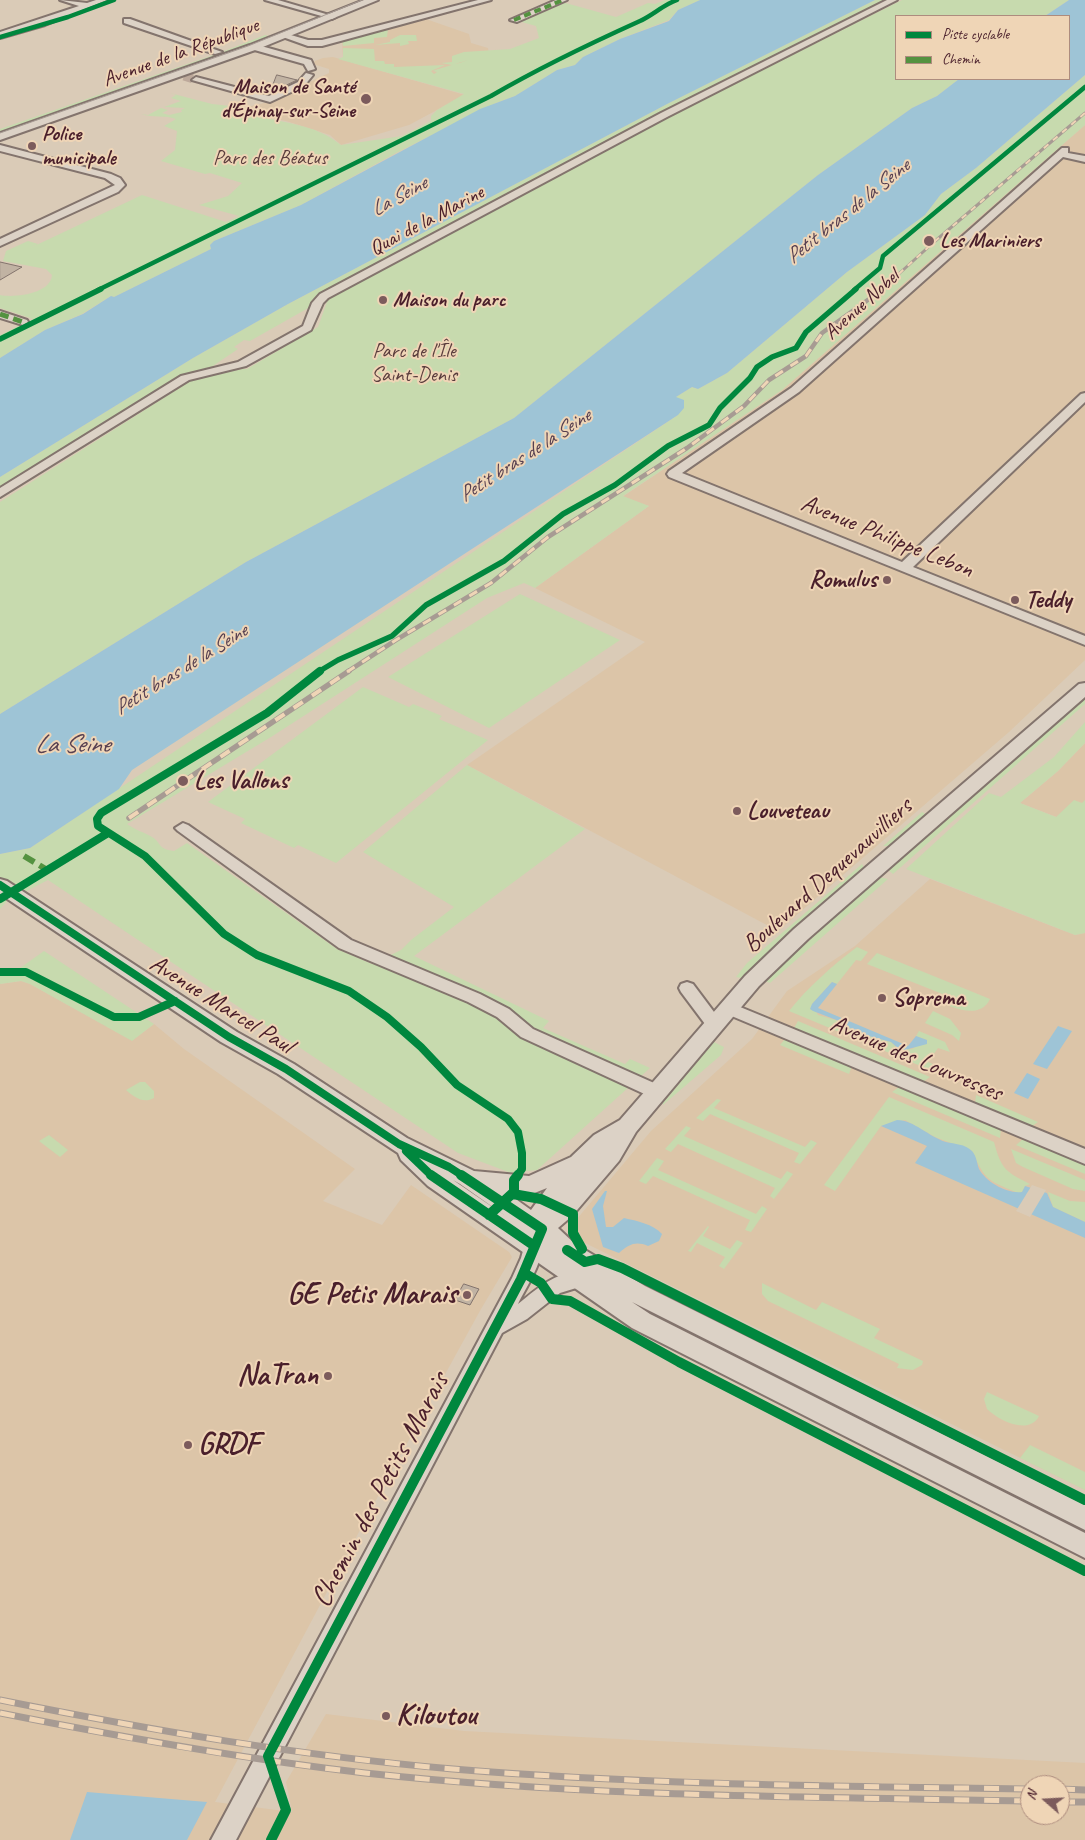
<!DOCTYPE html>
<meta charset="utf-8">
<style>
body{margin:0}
#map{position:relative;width:1085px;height:1840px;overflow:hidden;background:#dacbb7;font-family:Caveat,sans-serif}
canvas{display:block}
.legend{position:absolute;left:895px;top:15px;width:175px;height:65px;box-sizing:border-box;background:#efd5b6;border:1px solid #ad8c7e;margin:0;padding:6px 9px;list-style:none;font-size:15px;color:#4a1f2b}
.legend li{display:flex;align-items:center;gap:10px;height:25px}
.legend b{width:25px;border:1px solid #ad8c7e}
.north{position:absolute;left:1020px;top:1775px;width:50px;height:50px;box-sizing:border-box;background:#efd5b6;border:1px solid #ad8c7e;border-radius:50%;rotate:289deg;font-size:14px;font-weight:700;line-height:20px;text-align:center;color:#4a1f2b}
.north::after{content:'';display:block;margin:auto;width:18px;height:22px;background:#7c5b5c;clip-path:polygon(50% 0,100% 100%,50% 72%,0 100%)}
</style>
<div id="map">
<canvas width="1085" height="1840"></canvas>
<ul class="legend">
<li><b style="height:6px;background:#00873e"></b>Piste cyclable</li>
<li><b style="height:6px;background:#549240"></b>Chemin</li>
</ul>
<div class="north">N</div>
</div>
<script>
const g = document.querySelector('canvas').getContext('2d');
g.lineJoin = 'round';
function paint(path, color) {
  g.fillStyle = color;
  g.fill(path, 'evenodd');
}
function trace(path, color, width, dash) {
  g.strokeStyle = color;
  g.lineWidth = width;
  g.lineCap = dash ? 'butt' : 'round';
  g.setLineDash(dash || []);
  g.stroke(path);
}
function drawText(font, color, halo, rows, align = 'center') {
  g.font = font + ' Caveat,sans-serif';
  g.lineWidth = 4;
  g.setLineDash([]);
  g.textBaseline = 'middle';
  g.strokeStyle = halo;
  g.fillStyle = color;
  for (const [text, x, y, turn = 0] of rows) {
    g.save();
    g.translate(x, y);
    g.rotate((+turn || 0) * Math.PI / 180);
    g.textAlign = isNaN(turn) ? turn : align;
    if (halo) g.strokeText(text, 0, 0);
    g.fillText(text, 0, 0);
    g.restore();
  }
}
paint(new Path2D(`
 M423 18 469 34 471 43 488 48 491 68 458 82 343 57 342 40 369 35Z
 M333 57 465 95 409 125 341 145 330 135 286 121 249 114 243 108 264 103 329 73V69L313 64 315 61 323 58Z
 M1085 125V660L1009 732 778 931 467 765 645 642 535 588 649 506 622 497 781 391Z
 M1085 743V828L1020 803 1058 771Z
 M930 879 1075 935 1085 933V1490L579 1240 576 1220 651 1131 752 1039 787 991 855 946Z
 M21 981 30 984 132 1040 154 1024 184 1049 355 1169 323 1201 382 1225 411 1185 509 1252 512 1257 481 1309 383 1487 215 1802 292 1812 286 1782 326 1714 464 1731 1085 1763V1840H0V984ZM1030 1785H1060V1815H1030Z`), '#dcc5a8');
paint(new Path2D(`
 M665 0H700L678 10 669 20 620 39 583 57 575 65 557 70 515 96 496 103 396 153 301 205 214 241 210 245 211 249 114 297 111 296 82 314 45 330 0 358V335L33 319 0 308V295C14 298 51 294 52 275L46 269 3 261 6 251 28 241 38 244 28 249 142 195 226 222 239 216 199 205 228 196 242 183 210 173 205 174 161 161 175 150 177 131 164 126 176 119C164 115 154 118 141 114L148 115 161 108 168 110 162 113 169 115 182 112 181 110 185 108 164 107 181 101 171 98 176 95 170 93 212 104 240 107 249 114C280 123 315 123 341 145L402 136 431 121V116L437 110 464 94 338 59 343 57V48L374 49 375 61H384L385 64H394V67L445 65 431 71 434 74 437 72 433 71C445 66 455 65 468 60L452 65 441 63 452 62V56L464 52 510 49 539 38 536 26 518 21 562 2 616 17 648 3 655 4Z
 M875 0H889L321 295 314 300 310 307 250 341 244 340 234 347 238 349 207 370 181 376 0 489V477L193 358 288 304 669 103Z
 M902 0H1069L1045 16H896V79H959L937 96 912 108 818 175 514 418 246 562 0 714V502L192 380 242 369H247L318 327 328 299 665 119Z
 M388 29 387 37 374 38V43L343 46 342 40Z
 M265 35 275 38 0 133V129L222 52Z
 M400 35H416L417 41H408L409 44 400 46V43L375 45 390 42V40Z
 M1085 75V125L782 390 623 496 649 506 535 588 524 583 487 598 271 737 127 824C135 830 144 832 152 837 162 843 157 849 174 851L187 843 337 949 372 964 401 950 411 940 454 907 363 852 467 765 585 829 414 956 549 1021 543 1028 625 1064 630 1059 650 1068 537 1170 511 1173 458 1153 48 880 7 901 0 909V854L30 848 678 415 676 397 692 387 698 389 727 373 847 272 925 215 941 194 976 168Z
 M520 594 620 640 489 728 388 677Z
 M363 687 409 707 413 704 442 716 439 719 488 740 336 863 298 845 294 848 241 823 245 819 208 802Z
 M1085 696V704L893 874 887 869Z
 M1085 722V743L1058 771 1020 803 1056 817 1074 800 1082 803 1085 800V933L1075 935 906 869 989 793 1001 797 1054 757Z
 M922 812 927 815 892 846H883Z
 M862 864 865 869 741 978 736 977 747 963Z
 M879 877 888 879 770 983 765 981Z
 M857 947 868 952 861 961 856 960 837 984 832 982 812 1004 818 1015 839 1021 858 1033 891 1042 899 1050 912 1049 927 1040 916 1036 919 1031 945 1042 950 1052 938 1048 928 1062 940 1067 935 1072 789 1011C807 988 833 965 857 947Z
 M44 951 154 1024 132 1041 30 984 21 981 0 984V969L20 968Z
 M877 953 990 999C981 1019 955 1009 940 1002L945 995 867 964Z
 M933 1011 950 1019 961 1033 959 1041 952 1035 925 1023Z
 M798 1021 930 1077 923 1082 794 1028Z
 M785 1039 852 1066 849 1074 780 1045Z
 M714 1042 724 1047 721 1055 663 1105V1103Z
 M140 1082H145L154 1091V1098C143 1104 134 1097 126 1090Z
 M899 1087 1001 1129 1000 1138 892 1092Z
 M976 1095 1038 1122 1031 1127 975 1104Z
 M889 1097 994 1142C1001 1169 1006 1172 1030 1184L1025 1186 1022 1192 1018 1193C988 1180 986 1182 972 1151L935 1137 905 1120 881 1126 835 1191 824 1185Z
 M717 1099 721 1100 714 1108 805 1147 811 1140 817 1143 800 1164 794 1162 799 1153 710 1114 703 1121 696 1118Z
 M686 1126 691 1128 684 1136 781 1179 787 1171 793 1174 774 1199 770 1196 775 1188 678 1144 671 1152 665 1149Z
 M49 1135 68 1150 60 1157 39 1141Z
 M1023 1139 1085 1165V1174L1016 1145Z
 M1011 1149 1085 1180V1191L1073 1189 1023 1167 1016 1163Z
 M657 1158 664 1161 658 1170 756 1214 762 1206 767 1209 751 1232 745 1230 750 1220 653 1176 646 1184 639 1181Z
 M1048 1192 1070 1201 1085 1202V1222L1053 1207Z
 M708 1226 709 1227 703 1236 730 1249 737 1240 743 1243 724 1269 719 1266 725 1257 697 1243 691 1252 688 1251Z
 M762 1283 816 1310 822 1302 880 1329 874 1338 923 1361 922 1365 913 1370 897 1368 899 1364 768 1301 762 1294Z
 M987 1392 1039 1416C1029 1436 998 1420 987 1409L984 1399Z
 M1030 1445 1085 1472V1490L1020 1458Z`), '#c7daae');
paint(new Path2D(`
 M700 0H875L669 103 288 304 193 358 0 477V358L45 330 83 314 111 296 114 297 211 249 210 245 214 241 301 205 480 109 515 96 557 70 575 65 583 57 620 39 669 21 678 10Z
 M1069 0H1085V75L976 168 941 194 925 215 847 272 727 373 698 389 692 387 676 397 684 400V408L678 415 132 770 119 789 30 848 0 854V714L246 562 514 418 818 175 912 108 937 96 959 79H1069V16H1045Z
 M832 982 837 984 818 1008 908 1046 916 1036 927 1040V1044L901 1051 891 1042 858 1033 839 1021 813 1011 810 1009 812 1004Z
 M1058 1026 1072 1031 1047 1069 1033 1064Z
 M1027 1073 1040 1079 1028 1099 1014 1093Z
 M897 1120C914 1120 929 1137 946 1142 955 1144 965 1144 972 1151 976 1155 977 1163 979 1169 986 1182 1007 1194 1022 1192L1025 1186 1047 1193 1053 1207 1085 1222V1238L915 1163 927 1146 881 1126Z
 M605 1191H607L603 1206 606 1227H613L624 1218C637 1221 653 1224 662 1234L659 1241 648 1246C636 1241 629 1244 619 1253L603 1247 592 1209Z
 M87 1792 207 1802 187 1840H70Z`), '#9ec4d6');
paint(new Path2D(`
 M1032 1185 1046 1190 1030 1217 1016 1211Z`), '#dacbb7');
const building = new Path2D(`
 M277 75 297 80 270 93Z
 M0 262 22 267 0 280Z
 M464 1284 479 1289 470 1305 455 1300Z`);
paint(building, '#c1b3a3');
trace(building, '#83746d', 1);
trace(new Path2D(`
 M184 76 196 80`), '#bda99b', 9, [9, 4.5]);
const minor = new Path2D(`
 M60 0 87 3 96 0H107L45 25 0 38V32L79 6Z
 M265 0H278L336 17 332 19Z
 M478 0H491L322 46H308L280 36 284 33 308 40H322Z
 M556 0H567L517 22 510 20Z
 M887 0H897L667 117 328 298 323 303 311 330 246 366 189 380 0 497V488L181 376 238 362 303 326 312 303 320 294 661 113Z
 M124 19H130L222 52 215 54 124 23Z
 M254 44 311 60 315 69 308 71 304 64 251 49 250 47Z
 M306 73 313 75 304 86 270 102 192 80 196 77 269 96 298 82Z
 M0 145 111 174 120 178 125 185 118 192 0 246V239L115 185 105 178 0 151Z
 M1062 148H1068V153L1085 156V162L1063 157 799 392 682 473 902 562 1081 394 1085 393V402L913 567 1085 636V645L669 477 667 474 669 471 791 388Z
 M0 311 27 320 28 322 23 325 0 318Z
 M183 823 188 825 351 940 480 994 509 1009 533 1029 663 1087 666 1092 663 1097 657 1098 651 1097 521 1037 497 1017 468 1002 339 948 178 831 175 828Z
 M687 982 693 984 723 1024 720 1028H708L681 992 679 988 681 984Z
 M728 1002 1085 1149V1164L722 1012 719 1008 722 1004Z
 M533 1238 540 1240C548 1255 525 1289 518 1304 536 1290 560 1266 586 1275L589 1280 586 1285 560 1293 527 1319 502 1333 236 1840H211L512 1278 521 1258 526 1240Z`);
const major = new Path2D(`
 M364 0H378L258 49 0 140V133L250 45Z
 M1085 683V697L808 939 759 986 636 1132 619 1161 572 1216 558 1228 575 1244 645 1286 1085 1505V1530L632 1302 650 1314 1085 1533V1558L632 1328 428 1186 401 1160 398 1153 278 1074 221 1042 0 894V879L7 881 237 1032 294 1064 407 1138 474 1171 529 1176 571 1157 594 1135 620 1120 745 976 794 929 1079 684ZM453 1180 460 1184 507 1217ZM547 1188 531 1210 506 1192 532 1194Z`);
trace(minor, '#83746d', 4);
trace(major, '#83746d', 4);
paint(minor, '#dcd2c6');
paint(major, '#dcd2c6');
trace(new Path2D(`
 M0 133 248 46 362 0`), '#a79b93', 1);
const railFar3 = new Path2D(`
 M881 290 934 242 1085 113`);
const railFar2 = new Path2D(`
 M347 672 396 640 491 583 548 537 687 448 744 406 769 380 806 356 822 333 883 289`);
const railFar1 = new Path2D(`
 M129 818 349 671`);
const rail = new Path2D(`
 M0 1700C150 1730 300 1756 453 1769 645 1785 837 1786 1030 1789
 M0 1713C121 1737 242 1759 365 1773 585 1797 808 1797 1030 1801
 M1060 1789 1085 1790
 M1060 1802H1085`);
trace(railFar3, '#a79b93', 3);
trace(railFar2, '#a79b93', 4.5);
trace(railFar1, '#a79b93', 5.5);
trace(rail, '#a79b93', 7);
trace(railFar3, '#efd5b6', 2, [6]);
trace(railFar2, '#efd5b6', 3, [9]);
trace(railFar1, '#efd5b6', 4, [11]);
trace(rail, '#efd5b6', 5, [15]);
trace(new Path2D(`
 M514 20 563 0`), '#549240', 4, [7, 4]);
trace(new Path2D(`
 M0 314 23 322`), '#549240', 5, [9, 5]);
trace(new Path2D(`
 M24 856 49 871`), '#549240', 6, [12, 6]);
trace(new Path2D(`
 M0 37 68 17 114 0
 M98 290 491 96C539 68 589 44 640 21 653 15 663 5 677 0
 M854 290 880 268 883 256 1085 87`), '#00873e', 4.5);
trace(new Path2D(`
 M0 339 101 289
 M318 672 338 660 392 636 426 605 504 561 563 514 615 485 668 446 709 425 720 408 750 378 757 367 772 357 796 348 806 332 856 289`), '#00873e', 5.5);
trace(new Path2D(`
 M320 671 267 713 101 813 97 819 98 826 145 856 224 934 257 955 349 991 387 1017 421 1047 457 1085 508 1119 518 1132 522 1153V1169L517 1176
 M0 885 229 1037 286 1069 399 1144 449 1167 463 1176
 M0 899 108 833
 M0 972H26L114 1017H139L175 1001
 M406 1151 432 1176`), '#00873e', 8);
trace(new Path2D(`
 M431 1175 533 1245
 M513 1194 541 1199 573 1214V1233L582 1249
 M489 1215 514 1192V1180L518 1175
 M567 1250 585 1262 598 1259 622 1268 1085 1500
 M524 1273 541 1283 552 1299 570 1301 679 1362 1085 1571
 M271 1840 286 1810 268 1756 521 1279 542 1229 461 1175`), '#00873e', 10);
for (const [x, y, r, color] of [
 [366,99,6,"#7c5b5c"],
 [32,146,5,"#7c5b5c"],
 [929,241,6,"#7c5b5c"],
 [383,300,5,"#7c5b5c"],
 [887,580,5,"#7c5b5c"],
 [1015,600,5,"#7c5b5c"],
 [183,781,6,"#7c5b5c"],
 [737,811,5,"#7c5b5c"],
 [882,998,5,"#7c5b5c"],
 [467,1295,5,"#7c5b5c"],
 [328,1376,5,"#7c5b5c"],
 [188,1445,5,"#7c5b5c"],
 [386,1716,5,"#7c5b5c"]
]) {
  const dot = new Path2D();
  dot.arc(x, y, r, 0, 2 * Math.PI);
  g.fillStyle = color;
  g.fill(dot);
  trace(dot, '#efd5b6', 2);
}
drawText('21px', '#4a1f2b', '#efd5b6', [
 ["Avenue de la République",181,53,-20],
 ["Quai de la Marine",427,221,-28],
 ["Avenue Nobel",862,305,-42]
]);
drawText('bold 21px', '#4a1f2b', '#efd5b6', [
 ["Maison de Santé",355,87,"right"],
 ["d'Épinay-sur-Seine",355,111,"right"],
 ["Police",42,134],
 ["municipale",42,158],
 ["Les Mariniers",940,241],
 ["Maison du parc",393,300]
], 'left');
drawText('21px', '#5a3d3d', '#efd5b6', [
 ["Parc des Béatus",270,158],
 ["Parc de l'Île",414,351],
 ["Saint-Denis",414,375]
]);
drawText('italic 21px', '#563f50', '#efd5b6', [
 ["La Seine",399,197,-29],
 ["Petit bras de la Seine",848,212,-39],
 ["Petit bras de la Seine",525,456,-33],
 ["Petit bras de la Seine",181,670,-32]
]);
drawText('25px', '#4a1f2b', '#efd5b6', [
 ["Avenue Philippe Lebon",887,537,22],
 ["Boulevard Dequevauvilliers",828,876,-42],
 ["Avenue Marcel Paul",221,1005,32],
 ["Avenue des Louvresses",916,1059,23]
]);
drawText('bold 25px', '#4a1f2b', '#efd5b6', [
 ["Romulus",877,580,"right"],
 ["Teddy",1025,600],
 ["Les Vallons",194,781],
 ["Louveteau",747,811],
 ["Soprema",892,998]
], 'left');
drawText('italic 26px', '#563f50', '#efd5b6', [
 ["La Seine",72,745]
]);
drawText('bold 30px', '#4a1f2b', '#efd5b6', [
 ["GE Petis Marais",457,1295],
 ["NaTran",318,1376],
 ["GRDF",198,1445,"left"],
 ["Kiloutou",396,1716,"left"]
], 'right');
drawText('30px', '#4a1f2b', '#efd5b6', [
 ["Chemin des Petits Marais",381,1490,-62]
]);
</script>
